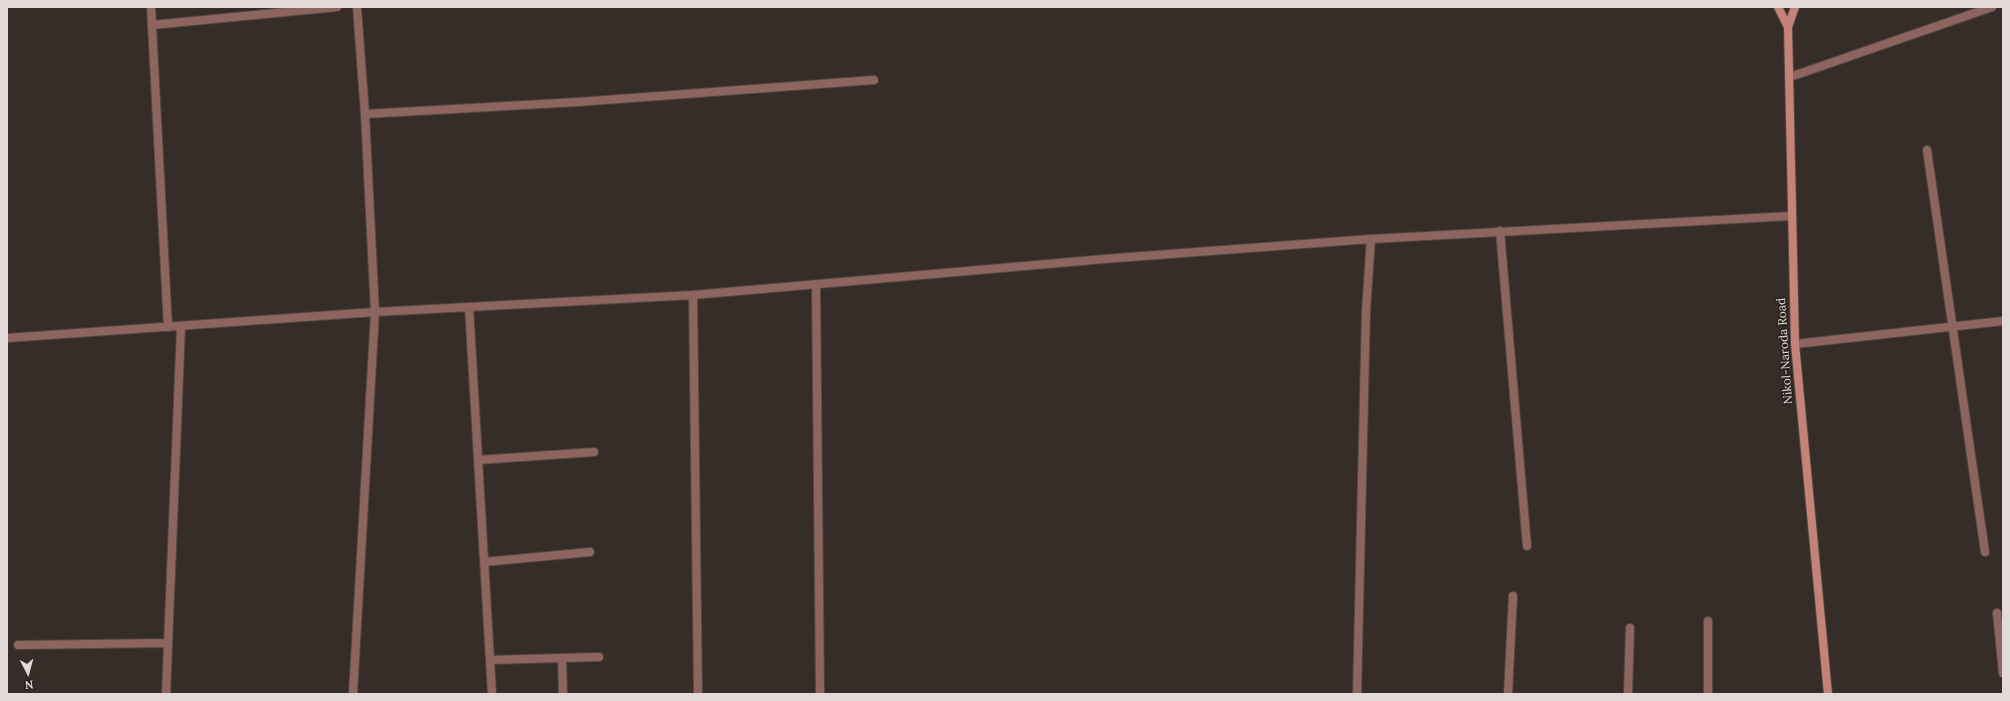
<!DOCTYPE html>
<style>
body{margin:0}
#map{position:relative;width:2010px;height:701px;overflow:hidden;background:#362c28;font-family:Lora,serif}
canvas{display:block}
.frame{position:absolute;inset:0;border:8px solid #e1dad8;pointer-events:none}
.north{position:absolute;left:8px;top:653px;width:40px;height:40px;-webkit-text-stroke:3px #2c221f;paint-order:stroke;rotate:174deg;font-size:11px;font-weight:700;line-height:16px;text-align:center;color:#e1dad8}
.north::after{content:'';display:block;margin:auto;width:14px;height:18px;background:#e1dad8;clip-path:polygon(50% 0,100% 100%,50% 72%,0 100%)}
</style>
<div id="map">
<canvas width="2010" height="701"></canvas>
<div class="frame"></div>
<div class="north">N</div>
</div>
<script>
const g = document.querySelector('canvas').getContext('2d');
g.lineJoin = 'round';
function trace(path, color, width, dash) {
  g.strokeStyle = color;
  g.lineWidth = width;
  g.lineCap = dash ? 'butt' : 'round';
  g.setLineDash(dash || []);
  g.stroke(path);
}
function drawText(font, color, halo, rows, align = 'center') {
  g.font = font + ' Lora,serif';
  g.lineWidth = 3.5;
  g.setLineDash([]);
  g.textBaseline = 'middle';
  g.strokeStyle = halo;
  g.fillStyle = color;
  for (const [text, x, y, turn = 0] of rows) {
    g.save();
    g.translate(x, y);
    g.rotate((+turn || 0) * Math.PI / 180);
    g.textAlign = isNaN(turn) ? turn : align;
    if (halo) g.strokeText(text, 0, 0);
    g.fillText(text, 0, 0);
    g.restore();
  }
}
const service = new Path2D(`
 M151 7 168 327
 M152 25 337 7
 M365 114 578 102 874 80
 M1500 231 1527 546`);
const minor = new Path2D(`
 M1927 150 1985 552
 M816 284 820 694
 M693 295 698 694
 M469 307 492 694
 M7 338 375 312 693 295 1116 258 1371 239 1791 216
 M1795 344 2003 321
 M478 460 594 452
 M484 562 590 552
 M1997 613 2003 673
 M1708 621V694
 M18 645 168 643
 M562 658 563 694
 M490 660 599 657
 M166 694 181 327
 M353 694 375 312 365 114 357 7
 M1357 694 1366 311 1371 239
 M1508 694 1513 596
 M1628 694 1630 628`);
const tertiary = new Path2D(`
 M1790 77 1992 7`);
const secondary = new Path2D(`
 M1778 7 1788 27
 M1795 7 1788 27 1795 344 1828 694`);
trace(service, '#514844', 10);
trace(minor, '#514844', 10);
trace(tertiary, '#514844', 10);
trace(secondary, '#514844', 10);
trace(service, '#8e655e', 8);
trace(minor, '#8e655e', 8);
trace(tertiary, '#8e655e', 8);
trace(secondary, '#c48278', 8);
drawText('12px', '#e1dad8', '#2c221f', [
 ["Nikol-Naroda Road",1785,351,-94]
]);
</script>
